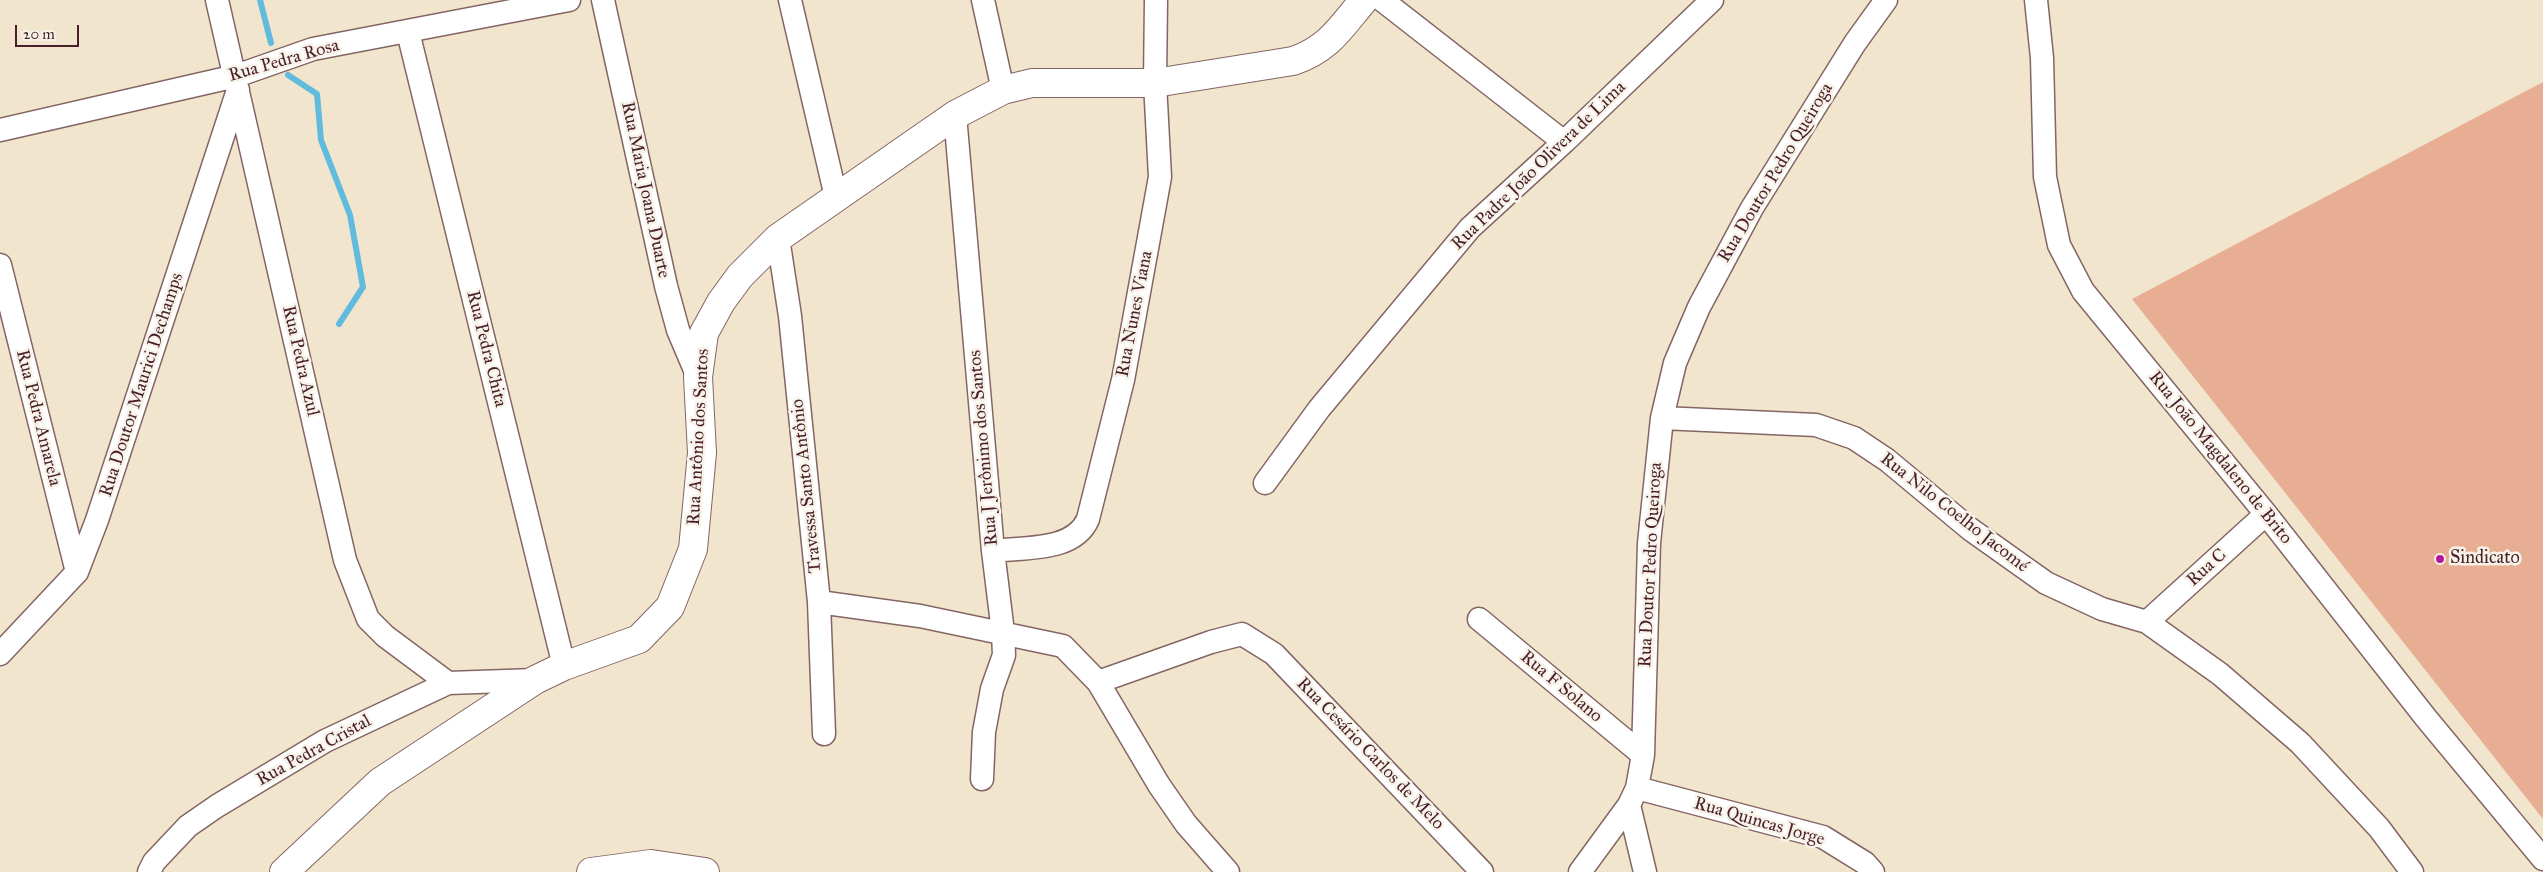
<!DOCTYPE html>
<meta charset="utf-8">
<style>
body{margin:0}
#map{position:relative;width:2543px;height:872px;overflow:hidden;background:#f1e6cd;font-family:"IM FELL Great Primer",serif}
canvas{display:block}
.scale{position:absolute;left:15px;top:25px;width:64px;height:22px;box-sizing:border-box;border:2px solid #4a1f2b;border-top:0;padding-left:6px;font-size:15px;line-height:18px;white-space:nowrap;color:#4a1f2b;-webkit-text-stroke:4px #f7f3e8;paint-order:stroke}
</style>
<div id="map">
<canvas width="2543" height="872"></canvas>
<div class="scale">20 m</div>
</div>
<script>
const g = document.querySelector('canvas').getContext('2d');
g.lineJoin = 'round';
function trace(path, color, width, dash) {
  g.strokeStyle = color;
  g.lineWidth = width;
  g.lineCap = dash ? 'butt' : 'round';
  g.setLineDash(dash || []);
  g.stroke(path);
}
function paint(path, color) {
  g.fillStyle = color;
  g.fill(path, 'evenodd');
}
function drawText(font, color, halo, rows, align = 'center') {
  g.font = font + ' "IM FELL Great Primer",serif';
  g.lineWidth = 5;
  g.setLineDash([]);
  g.textBaseline = 'middle';
  g.strokeStyle = halo;
  g.fillStyle = color;
  for (const [text, x, y, turn = 0] of rows) {
    g.save();
    g.translate(x, y);
    g.rotate((+turn || 0) * Math.PI / 180);
    g.textAlign = isNaN(turn) ? turn : align;
    if (halo) g.strokeText(text, 0, 0);
    g.fillText(text, 0, 0);
    g.restore();
  }
}
trace(new Path2D(`
 M260 0 271 43
 M288 75 317 94 321 140 350 215 363 287 339 324`), '#60bbde', 6);
paint(new Path2D(`
 M2543 82V819L2132 299Z`), '#e8ae94');
const minor = new Path2D(`
 M217 0 345 560 368 619 385 636 448 683
 M603 0 666 286 678 330 698 377
 M790 0 836 197
 M983 0 1003 90
 M1382 0 1564 142
 M2036 0 2042 58 2045 177 2059 245 2083 291 2266 514 2426 718 2543 859
 M408 32 564 666
 M955 115 993 551 1003 632 1004 655 992 689 984 732 982 779
 M0 130 236 76 313 49 569 0
 M778 238 790 316 819 602 824 734
 M0 265 77 572
 M1662 418 1816 425 1854 438 1887 460 1970 529 2046 583 2102 609 2147 622 2220 674 2300 743 2379 828 2412 872
 M1265 483 1319 409 1470 228 1564 142 1712 0
 M993 551C1024 547 1074 552 1088 519L1123 380 1160 177 1155 83 1156 0
 M819 602 920 616 1063 646 1098 682 1159 785 1186 824 1228 872
 M1479 619 1643 755
 M2147 622 2266 514
 M0 654 77 572 97 520 238 90
 M1098 682 1211 642 1242 634 1274 654 1482 872
 M1637 788 1823 837 1865 863 1873 872
 M1629 805 1645 872
 M149 872 154 862 188 826 217 806 325 741 448 683 535 680
 M1580 872 1629 805 1637 788 1643 755 1649 543 1662 418 1675 363 1699 307 1752 208 1855 43 1886 0`);
const tertiary = new Path2D(`
 M284 872 380 782 535 680 564 666 639 639 670 607 693 549 702 453 698 377 704 333 721 302 740 276 778 238 955 115 1003 90 1032 83H1155L1293 61C1329 49 1341 27 1364 0
 M591 872 651 864 705 872`);
trace(minor, '#846564', 25);
trace(tertiary, '#846564', 30);
trace(minor, '#fff', 22);
trace(tertiary, '#fff', 28);
for (const [x, y, r, color] of [
 [2440,559,5,"#b5179e"]
]) {
  const dot = new Path2D();
  dot.arc(x, y, r, 0, 2 * Math.PI);
  g.fillStyle = color;
  g.fill(dot);
  trace(dot, '#f7f3e8', 2);
}
drawText('18px', '#4a1f2b', '#f7f3e8', [
 ["Rua Pedra Rosa",284,61,-16],
 ["Rua Padre João Olivera de Lima",1539,166,-44],
 ["Rua Doutor Pedro Queiroga",1776,173,-59],
 ["Rua Maria Joana Duarte",645,190,78],
 ["Rua Nunes Viana",1135,314,-79],
 ["Rua Pedra Chita",486,349,76],
 ["Rua Pedra Azul",300,361,77],
 ["Rua Doutor Maurici Dechamps",142,385,-72],
 ["Rua Pedra Amarela",38,418,76],
 ["Rua Antônio dos Santos",699,437,-87],
 ["Rua J Jerônimo dos Santos",984,448,-95],
 ["Rua João Magdaleno de Brito",2220,458,51],
 ["Travessa Santo Antônio",807,486,-96],
 ["Rua Nilo Coelho Jacomé",1954,513,38],
 ["Rua Doutor Pedro Queiroga",1651,565,-87],
 ["Rua C",2207,568,-42],
 ["Rua F Solano",1561,687,40],
 ["Rua Pedra Cristal",314,751,-29],
 ["Rua Cesário Carlos de Melo",1370,754,46],
 ["Rua Quincas Jorge",1759,822,16]
]);
drawText('18px', '#4a1f2b', '#f7f3e8', [
 ["Sindicato",2450,559]
], 'left');
</script>
